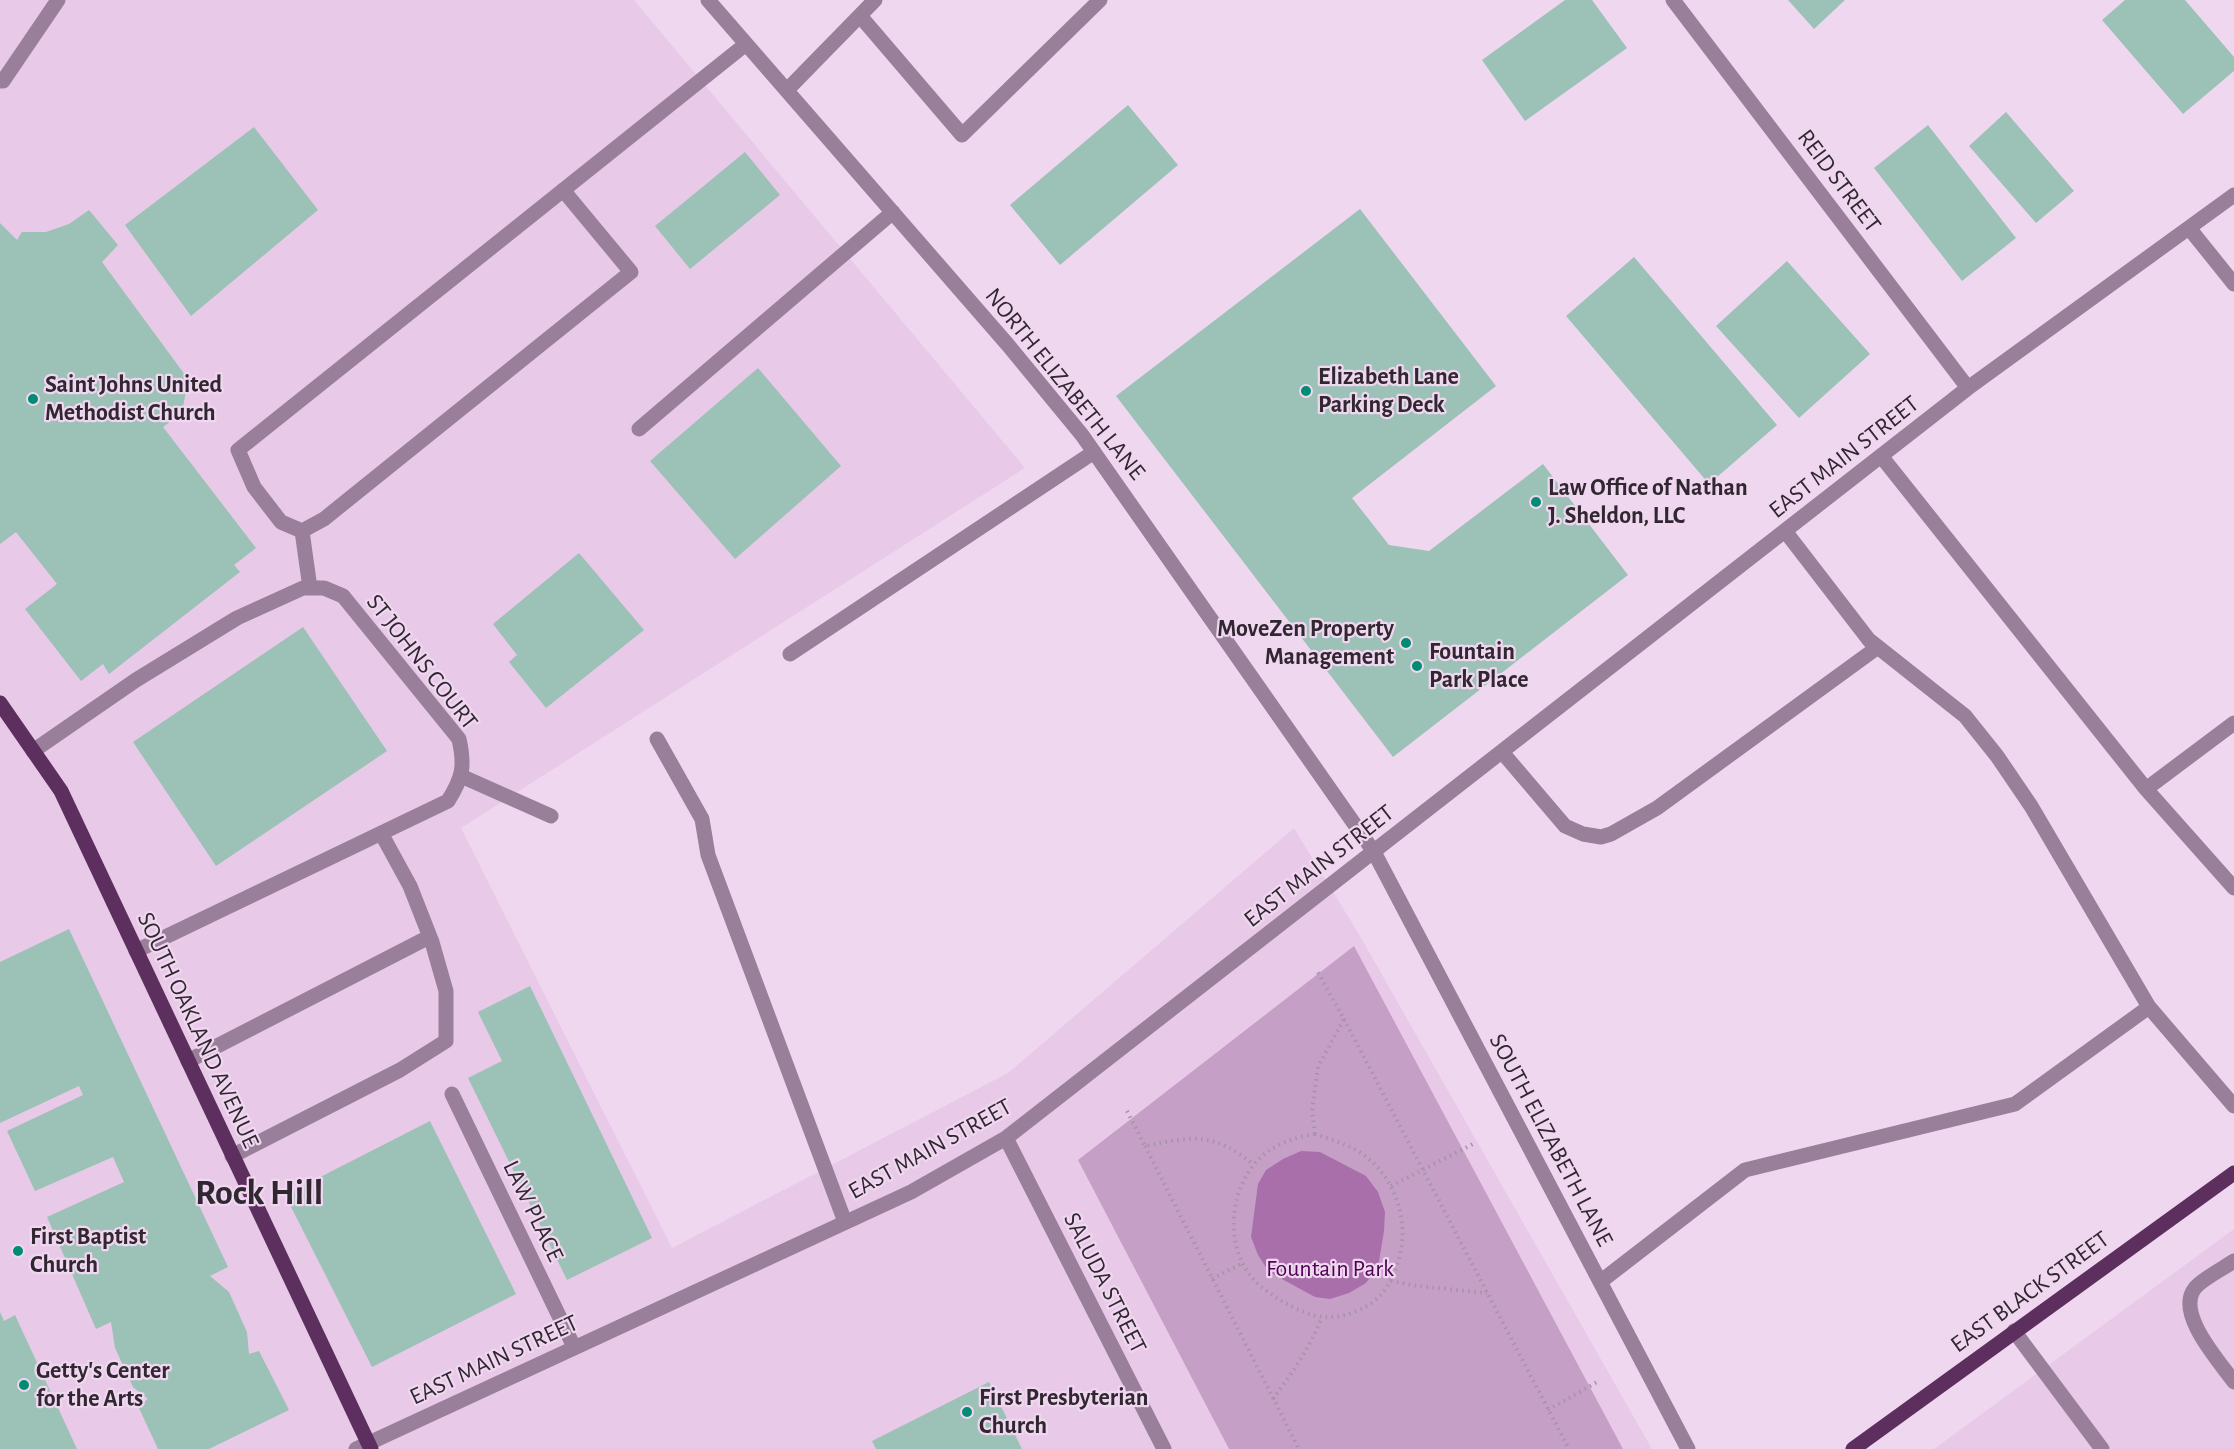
<!DOCTYPE html>
<style>
body{margin:0}
canvas{display:block;background:#f0d7f0}
</style>
<canvas width="2234" height="1449"></canvas>
<script>
const g = document.querySelector('canvas').getContext('2d');
g.lineJoin = 'round';
function paint(path, color) {
  g.fillStyle = color;
  g.fill(path, 'evenodd');
}
function trace(path, color, width, dash) {
  g.strokeStyle = color;
  g.lineWidth = width;
  g.lineCap = dash ? 'butt' : 'round';
  g.setLineDash(dash || []);
  g.stroke(path);
}
function drawText(font, color, halo, rows, align = 'center') {
  g.font = font + ' "Alegreya Sans",sans-serif';
  g.lineWidth = 4.5;
  g.setLineDash([]);
  g.textBaseline = 'middle';
  g.strokeStyle = halo;
  g.fillStyle = color;
  for (const [text, x, y, turn = 0] of rows) {
    g.save();
    g.translate(x, y);
    g.rotate((+turn || 0) * Math.PI / 180);
    g.textAlign = isNaN(turn) ? turn : align;
    if (halo) g.strokeText(text, 0, 0);
    g.fillText(text, 0, 0);
    g.restore();
  }
}
paint(new Path2D(`
 M0 0H634L1025 468 461 828 672 1248 1008 1073 1294 828 1360 936 1652 1449H0Z
 M2234 1229V1449H1934Z`), '#e8cae8');
paint(new Path2D(`
 M1354 946 1623 1449H1229L1078 1160Z`), '#c69fc7');
paint(new Path2D(`
 M1301 1151 1320 1152 1366 1176 1378 1192 1385 1212 1384 1231 1378 1267 1366 1283 1349 1293 1330 1299 1315 1297 1269 1272 1258 1255 1251 1237 1258 1184 1266 1170 1283 1159Z`), '#a96fab');
paint(new Path2D(`
 M1565 0H1592L1627 48 1525 121 1482 60Z
 M1788 0H1845L1814 29Z
 M2125 0H2185L2234 57V71L2183 114 2102 20Z
 M1128 105 1178 165 1060 265 1010 205Z
 M2006 112 2074 191 2036 223 1969 146Z
 M1928 125 2016 238 1962 281 1874 168Z
 M254 127 318 210 191 316 125 225Z
 M745 152 780 195 690 269 655 226Z
 M1360 209 1496 386 1352 498 1389 545 1429 551 1543 464 1628 575 1393 757 1116 396Z
 M89 210 118 245 102 262 188 379 182 413 163 427 256 548 234 565 240 572 109 674 103 664 81 681 25 609 57 584 16 532 0 544V223L17 240 22 232H46L69 224Z
 M1634 257 1777 425 1709 484 1566 316Z
 M1787 261 1870 354 1799 418 1716 326Z
 M758 368 841 466 735 559 650 461Z
 M579 553 644 630 546 708 509 662 517 655 493 624Z
 M303 627 387 751 216 866 133 742Z
 M69 929 228 1267 210 1276 229 1292 247 1332 249 1354 259 1351 289 1410 209 1449H158L138 1406 148 1399 133 1387 115 1348 111 1322 96 1329 47 1217 124 1182 113 1157 35 1191 7 1131 83 1095 79 1086 0 1123V962Z
 M530 986 652 1238 567 1280 468 1078 502 1061 478 1012Z
 M430 1121 516 1294 372 1367 285 1195Z
 M0 1312 4 1321 15 1315 77 1449H0Z
 M989 1382 1022 1449H876L872 1441Z`), '#9cc1b6');
trace(new Path2D(`
 M1344 1019 1569 1449
 M1127 1111 1145 1146C1194 1136 1214 1132 1254 1165
 M1315 1134C1332 1140 1351 1145 1365 1156 1407 1188 1414 1249 1384 1291 1372 1308 1343 1319 1323 1317 1301 1315 1262 1292 1249 1274 1225 1240 1230 1190 1258 1160 1272 1145 1295 1137 1315 1134Z
 M1315 1134 1312 1111 1318 1067 1344 1019 1316 969
 M1145 1146 1299 1449
 M1391 1186 1475 1143
 M1212 1279 1243 1263
 M1391 1281 1418 1286 1487 1293
 M1273 1399C1293 1372 1310 1347 1322 1317
 M1548 1410 1599 1381`), '#a693a6', 4, [1.5, 4.5]);
trace(new Path2D(`
 M708 0 1008 345 1082 435 1374 852 1688 1449
 M1673 0 1968 388
 M861 17 962 135 1100 0
 M0 81H3L58 0
 M787 90 875 0
 M563 190 631 272 324 519 302 531 281 522 254 487 238 450 746 44
 M2189 228 2234 284
 M639 429 893 212
 M1881 456 2146 789 2234 723
 M302 531 310 588
 M1785 531 1869 640 1965 716 1997 756 2031 806 2149 1007
 M790 654 1094 452
 M657 739 702 819 708 855 845 1222
 M33 751 136 680 237 618 303 588H324L343 596 459 739C465 766 463 777 448 801L136 951
 M1502 752 1565 826 1583 834 1601 837 1611 834 1657 808 1878 647
 M461 776 551 816
 M2146 789 2234 888
 M188 1061 429 937
 M452 1094 574 1347
 M1006 1138 1164 1449
 M232 1156 400 1070 446 1041V991L432 942 410 886 381 833
 M2234 1261C2224 1268 2202 1279 2195 1288 2175 1313 2219 1361 2234 1382
 M1600 1282 1745 1170 2015 1104 2149 1007 2234 1106
 M2014 1331 2102 1449
 M356 1449 911 1192 1006 1138 1968 388 2234 195`), '#997f9a', 15);
trace(new Path2D(`
 M0 703 61 791 371 1449
 M1853 1449 2234 1173`), '#5c2f5e', 15);
for (const [x, y, r, color] of [
 [1306,391,6,"#008c73"],
 [33,399,6,"#008c73"],
 [1536,502,6,"#008c73"],
 [1406,643,6,"#008c73"],
 [1417,666,6,"#008c73"],
 [18,1251,6,"#008c73"],
 [24,1385,6,"#008c73"],
 [967,1412,6,"#008c73"]
]) {
  const dot = new Path2D();
  dot.arc(x, y, r, 0, 2 * Math.PI);
  g.fillStyle = color;
  g.fill(dot);
  trace(dot, '#f0d7f0', 2);
}
drawText('24px', '#312731', '#f0d7f0', [
 ["REID STREET",1839,181,53],
 ["NORTH ELIZABETH LANE",1065,384,51],
 ["EAST MAIN STREET",1844,457,-38],
 ["ST JOHNS COURT",422,662,52],
 ["EAST MAIN STREET",1319,866,-38],
 ["SOUTH OAKLAND AVENUE",198,1030,65],
 ["SOUTH ELIZABETH LANE",1551,1140,62],
 ["EAST MAIN STREET",930,1149,-29],
 ["LAW PLACE",533,1211,64],
 ["SALUDA STREET",1105,1283,63],
 ["EAST BLACK STREET",2030,1292,-36],
 ["EAST MAIN STREET",494,1360,-25]
]);
drawText('bold 24px', '#312731', '#f0d7f0', [
 ["Elizabeth Lane",1318,377],
 ["Parking Deck",1318,405],
 ["Saint Johns United",45,385],
 ["Methodist Church",45,413],
 ["Law Office of Nathan",1548,488],
 ["J. Sheldon, LLC",1548,516],
 ["MoveZen Property",1394,629,"right"],
 ["Management",1394,657,"right"],
 ["Fountain",1429,652],
 ["Park Place",1429,680],
 ["First Baptist",30,1237],
 ["Church",30,1265],
 ["Getty's Center",36,1371],
 ["for the Arts",36,1399],
 ["First Presbyterian",979,1398],
 ["Church",979,1426]
], 'left');
drawText('24px', '#4f0253', '#f0d7f0', [
 ["Fountain Park",1330,1269]
]);
drawText('bold 36px', '#312731', '#f0d7f0', [
 ["Rock Hill",259,1193]
]);
</script>
